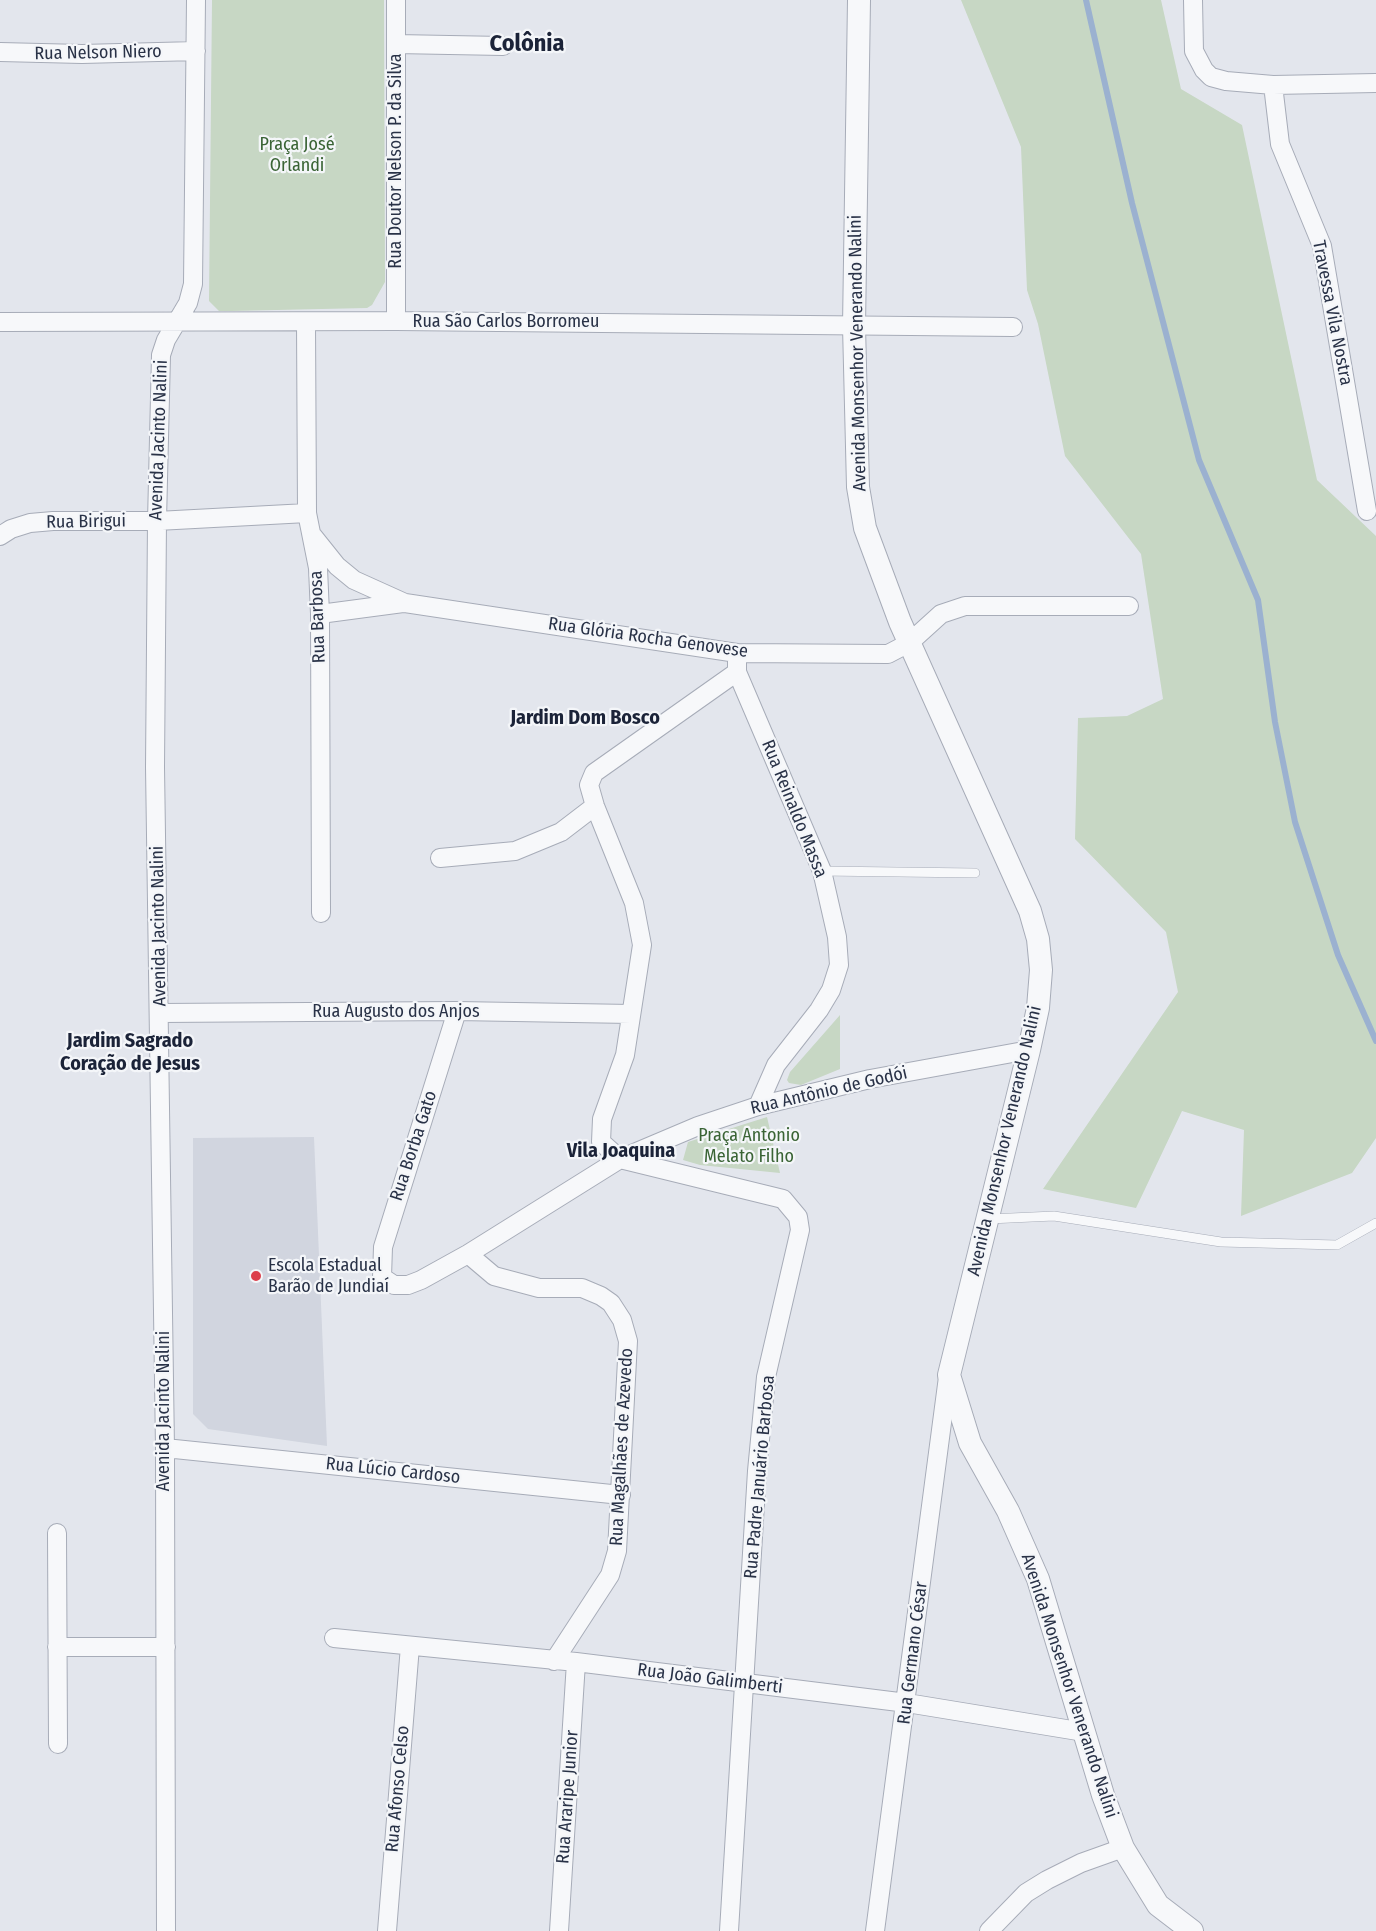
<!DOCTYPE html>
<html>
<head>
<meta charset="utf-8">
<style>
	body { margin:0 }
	canvas { display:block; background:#e3e6ed }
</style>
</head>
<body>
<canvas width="1376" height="1931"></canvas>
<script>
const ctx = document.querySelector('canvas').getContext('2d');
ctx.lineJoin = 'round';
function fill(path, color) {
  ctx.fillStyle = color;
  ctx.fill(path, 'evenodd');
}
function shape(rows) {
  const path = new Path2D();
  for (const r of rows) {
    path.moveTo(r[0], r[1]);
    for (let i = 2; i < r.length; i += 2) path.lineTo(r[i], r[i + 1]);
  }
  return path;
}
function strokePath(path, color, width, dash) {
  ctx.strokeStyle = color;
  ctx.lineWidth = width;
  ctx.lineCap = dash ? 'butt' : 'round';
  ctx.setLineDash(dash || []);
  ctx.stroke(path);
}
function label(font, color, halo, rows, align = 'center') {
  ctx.font = font + ' "Fira Sans Condensed",sans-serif';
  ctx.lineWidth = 4.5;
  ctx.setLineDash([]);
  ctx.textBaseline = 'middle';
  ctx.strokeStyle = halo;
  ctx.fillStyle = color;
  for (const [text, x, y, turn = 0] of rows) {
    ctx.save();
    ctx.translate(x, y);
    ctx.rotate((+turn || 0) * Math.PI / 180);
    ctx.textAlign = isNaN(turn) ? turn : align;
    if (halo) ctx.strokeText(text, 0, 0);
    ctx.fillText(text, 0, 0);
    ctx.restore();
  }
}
fill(shape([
	[314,1137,327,1446,208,1429,193,1414,193,1138]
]), '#d1d5df');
fill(shape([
	[212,0,384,0,385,282,372,305,367,308,231,311,219,311,209,301],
	[961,0,1161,0,1181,89,1242,125,1317,480,1376,536,1376,1138,1352,1173,1241,1216,1244,1130,1182,1111,1136,1208,1043,1189,1178,992,1166,932,1075,839,1078,718,1127,716,1163,699,1141,554,1065,456,1038,324,1027,290,1021,147],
	[840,1015,840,1069,801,1085,789,1083,787,1080,790,1072],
	[767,1117,780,1173,700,1165,683,1160,688,1142]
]), '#c7d7c4');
strokePath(shape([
	[1086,0,1132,203,1199,460,1258,600,1275,722,1295,822,1338,955,1376,1041]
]), '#9bb1d0', 6);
const service = shape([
	[822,871,975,873],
	[989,1219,1054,1216,1221,1242,1337,1245,1376,1223]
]);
const minor = shape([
	[1193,0,1194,51,1204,70,1211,77,1226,81,1273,85,1376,83],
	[396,44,503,46],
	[0,52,82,54,196,51],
	[1273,85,1280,144,1322,246,1367,511],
	[396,321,396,0],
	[0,322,396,321,1013,327],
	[306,323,307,513,318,568,320,614,321,913],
	[0,536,11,529,30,523,53,521,157,521,307,513],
	[313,536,337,566,354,580,405,603,737,653,888,654,909,643,941,614,965,606,1129,606],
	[320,614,403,603],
	[737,672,822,871,837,937,839,965,831,990,819,1010,776,1065,758,1106],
	[440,858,515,851,561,832,595,806],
	[457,1011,383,1247,382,1277,394,1285,408,1285,421,1280,468,1254,620,1159,698,1126,758,1106,870,1079,1029,1050],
	[161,1013,457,1011,631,1014],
	[468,1254,494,1276,539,1288,582,1288,601,1296,611,1303,622,1320,628,1341,617,1551,610,1575,554,1661],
	[165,1448,621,1495],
	[57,1533,58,1744],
	[334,1638,576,1662,907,1703,1084,1732],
	[57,1647,166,1647],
	[166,1931,165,1448,155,767,157,521,161,355,166,340,188,303,193,284,196,0],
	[387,1931,410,1646],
	[559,1931,576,1662],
	[729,1931,757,1471,766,1377,800,1230,798,1217,783,1199,620,1159,601,1142,602,1119,625,1055,642,945,634,903,595,806,589,785,594,773,737,672,737,653],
	[875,1931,948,1377],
	[989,1931,1026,1893,1047,1880,1081,1863,1123,1848]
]);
const tertiary = shape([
	[859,0,854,326,858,487,865,528,900,622,1030,911,1038,939,1041,970,1038,1008,1029,1050,949,1375,970,1443,1008,1511,1038,1579,1103,1795,1123,1848,1158,1905,1192,1931]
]);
strokePath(service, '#a7acb8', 10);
strokePath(minor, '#a7acb8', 20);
strokePath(tertiary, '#a7acb8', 24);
strokePath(service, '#f7f8fa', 9);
strokePath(minor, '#f7f8fa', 18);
strokePath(tertiary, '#f7f8fa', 22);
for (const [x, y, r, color] of [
	[256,1276,6,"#dc3e4a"]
]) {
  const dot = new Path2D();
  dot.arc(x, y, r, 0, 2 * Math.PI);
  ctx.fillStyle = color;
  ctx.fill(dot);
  strokePath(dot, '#f4f6f9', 2);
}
label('18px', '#293247', '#f4f6f9', [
	["Rua Nelson Niero",98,53,-1],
	["Rua Doutor Nelson P. da Silva",396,161,-90],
	["Travessa Vila Nostra",1332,313,79],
	["Rua São Carlos Borromeu",506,322],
	["Avenida Monsenhor Venerando Nalini",858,353,-91],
	["Avenida Jacinto Nalini",159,440,-88],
	["Rua Birigui",86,522,-1],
	["Rua Barbosa",318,617,-92],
	["Rua Glória Rocha Genovese",648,638,8],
	["Rua Reinaldo Massa",794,809,68],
	["Avenida Jacinto Nalini",159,926,-91],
	["Rua Augusto dos Anjos",396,1012],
	["Rua Antônio de Godói",829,1091,-13],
	["Avenida Monsenhor Venerando Nalini",1005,1141,-77],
	["Rua Borba Gato",414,1146,-72],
	["Avenida Jacinto Nalini",164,1411,-90],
	["Rua Magalhães de Azevedo",622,1447,-87],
	["Rua Lúcio Cardoso",393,1471,6],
	["Rua Padre Januário Barbosa",760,1477,-85],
	["Rua Germano César",913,1653,-83],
	["Rua João Galimberti",710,1679,7],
	["Avenida Monsenhor Venerando Nalini",1069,1686,72],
	["Rua Afonso Celso",398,1789,-85],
	["Rua Araripe Junior",568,1797,-86]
]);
label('18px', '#3a6435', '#f4f6f9', [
	["Praça José",297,145],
	["Orlandi",297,166],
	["Praça Antonio",749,1136],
	["Melato Filho",749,1157]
]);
label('18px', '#293247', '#f4f6f9', [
	["Escola Estadual",268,1266],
	["Barão de Jundiaí",268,1287]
], 'left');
label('bold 20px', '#1b2338', '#f4f6f9', [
	["Jardim Dom Bosco",585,718],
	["Jardim Sagrado",130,1041],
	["Coração de Jesus",130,1064],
	["Vila Joaquina",621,1151]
]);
label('bold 24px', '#1b2338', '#f4f6f9', [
	["Colônia",527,44]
]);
</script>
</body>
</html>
